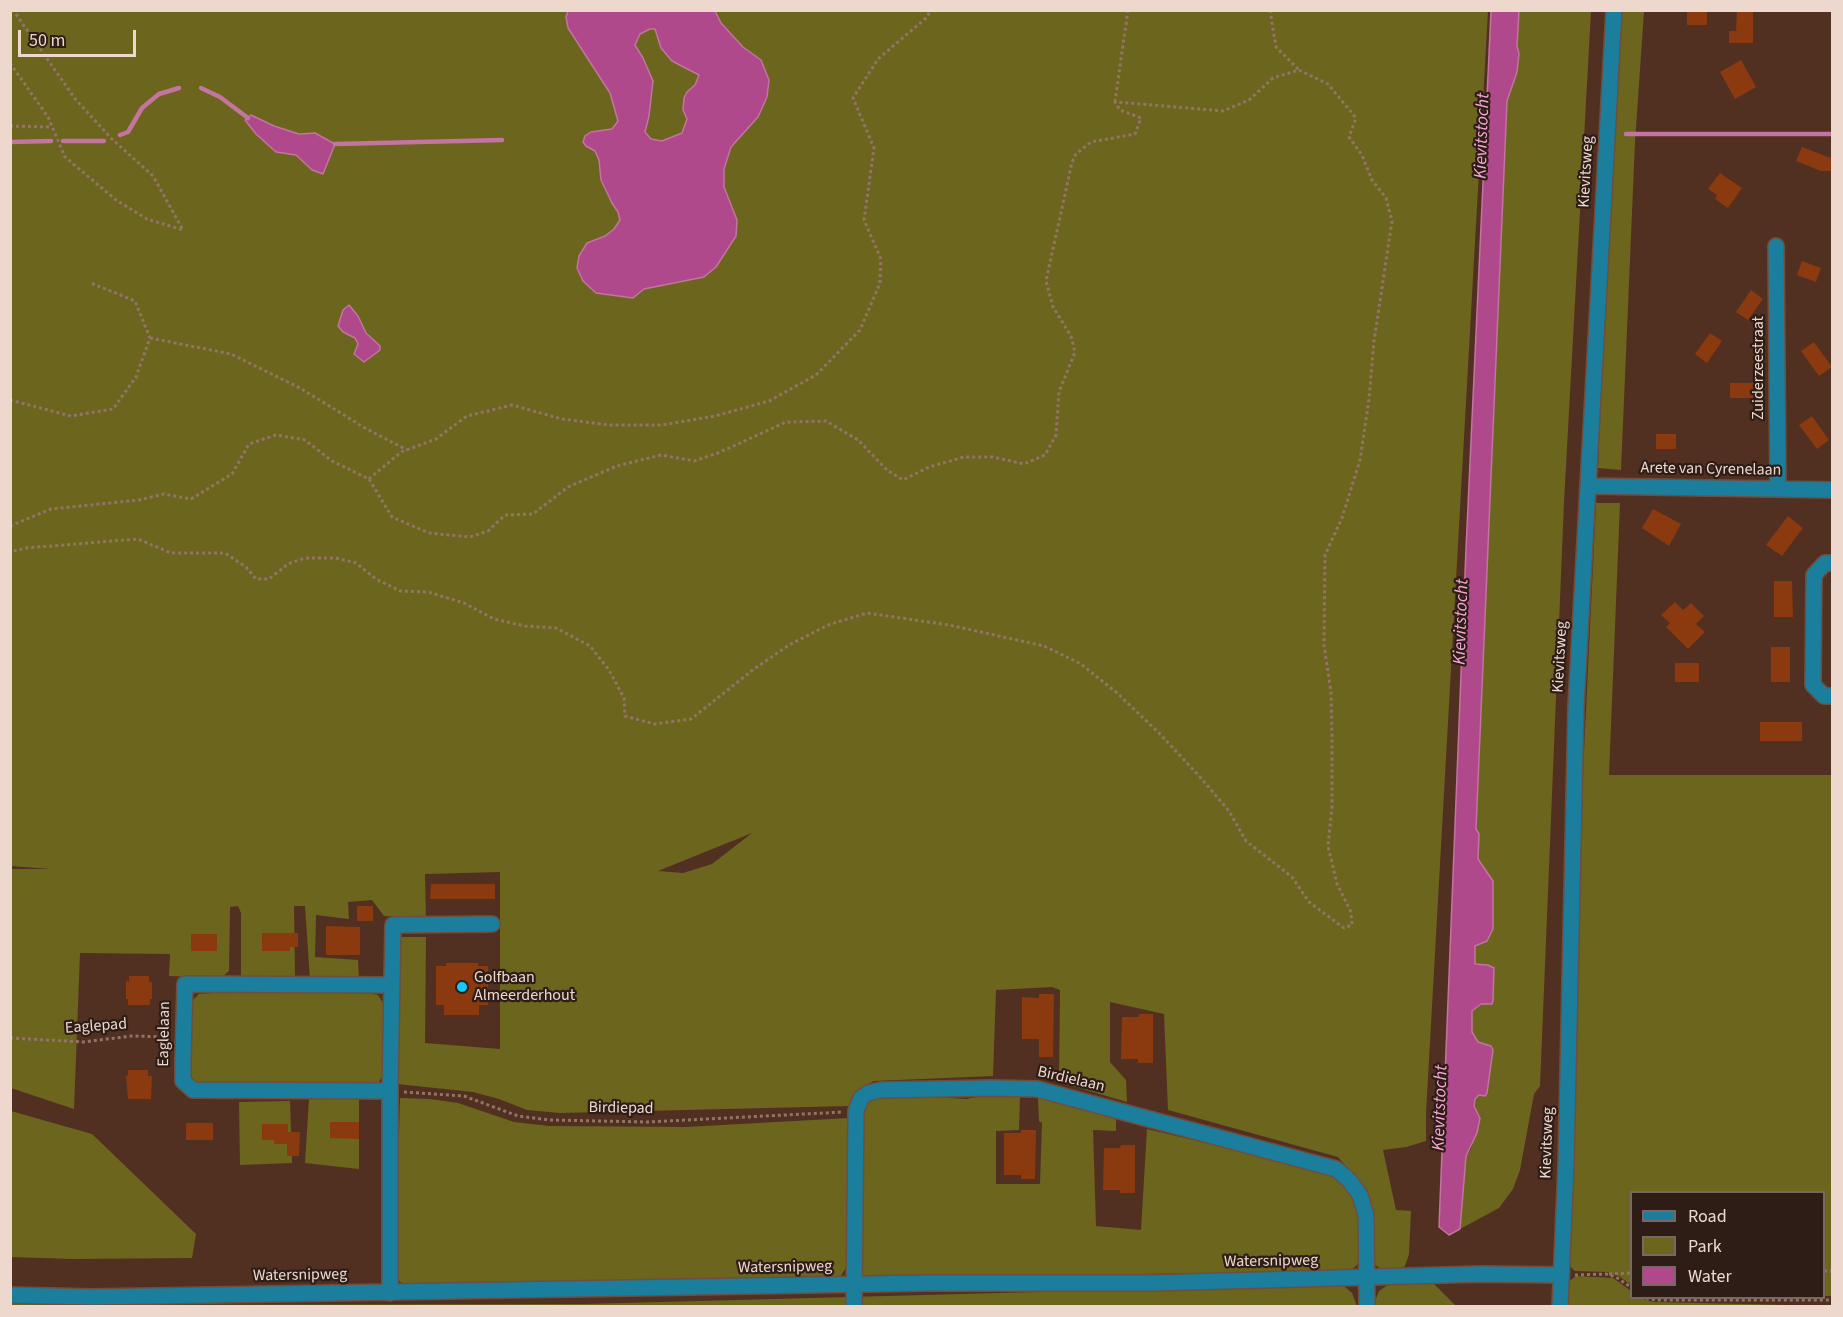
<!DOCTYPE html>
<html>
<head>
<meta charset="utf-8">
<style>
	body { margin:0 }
	#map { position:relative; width:1843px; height:1317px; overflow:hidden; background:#523021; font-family:"Source Sans 3",sans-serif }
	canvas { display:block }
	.frame { position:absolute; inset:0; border:12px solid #eed8ce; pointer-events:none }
	.legend { position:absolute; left:1630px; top:1191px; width:195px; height:108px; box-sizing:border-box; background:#2d1d16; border:2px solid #7a6860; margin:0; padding:8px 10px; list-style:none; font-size:18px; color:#eed8ce }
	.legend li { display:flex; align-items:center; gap:12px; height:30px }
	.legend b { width:30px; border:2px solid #7a6860 }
	.scale { position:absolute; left:18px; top:30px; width:118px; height:27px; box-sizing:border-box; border:3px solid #eed8ce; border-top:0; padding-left:8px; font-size:18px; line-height:21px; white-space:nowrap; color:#eed8ce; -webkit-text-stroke:4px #2d1d16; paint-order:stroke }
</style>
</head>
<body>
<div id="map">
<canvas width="1843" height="1317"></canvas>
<div class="frame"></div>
<ul class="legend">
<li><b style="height:8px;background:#1b7e9c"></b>Road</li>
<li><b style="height:16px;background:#6c651e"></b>Park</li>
<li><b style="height:16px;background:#b0498b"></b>Water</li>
</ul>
<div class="scale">50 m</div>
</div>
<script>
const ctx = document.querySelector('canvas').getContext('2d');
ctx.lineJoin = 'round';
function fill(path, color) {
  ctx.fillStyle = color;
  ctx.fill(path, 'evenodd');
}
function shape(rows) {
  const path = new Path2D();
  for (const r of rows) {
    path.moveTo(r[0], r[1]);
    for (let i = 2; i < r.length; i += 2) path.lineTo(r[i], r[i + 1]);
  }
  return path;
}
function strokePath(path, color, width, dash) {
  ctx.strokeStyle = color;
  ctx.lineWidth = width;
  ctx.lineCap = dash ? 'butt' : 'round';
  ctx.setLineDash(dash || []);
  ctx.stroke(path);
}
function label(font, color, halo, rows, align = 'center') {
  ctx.font = font + ' "Source Sans 3",sans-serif';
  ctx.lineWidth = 4.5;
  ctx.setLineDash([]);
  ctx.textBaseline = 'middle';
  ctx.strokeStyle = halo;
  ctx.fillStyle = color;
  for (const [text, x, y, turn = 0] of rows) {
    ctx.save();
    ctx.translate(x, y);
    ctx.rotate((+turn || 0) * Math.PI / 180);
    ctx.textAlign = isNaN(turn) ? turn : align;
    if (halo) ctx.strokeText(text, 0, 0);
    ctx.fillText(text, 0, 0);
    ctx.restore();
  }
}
fill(shape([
	[11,11,1488,11,1426,1113,1426,1141,1406,1147,1383,1150,1396,1210,1411,1211,1409,1254,1405,1266,1398,1270,1383,1270,1375,1265,1370,1258,1363,1187,1338,1157,1168,1110,1164,1014,1110,1002,1110,1062,1126,1080,1127,1102,1059,1082,1060,990,1052,987,996,990,993,1076,874,1081,859,1089,849,1106,560,1113,527,1110,499,1099,473,1092,397,1084,399,1045,399,937,426,937,425,1043,500,1049,500,872,425,874,426,919,384,916,372,900,348,902,349,919,316,915,315,957,358,960,359,979,310,980,305,906,294,906,295,976,241,978,241,913,238,906,230,907,229,971,221,978,169,976,170,954,80,953,74,1109,11,1088,11,869,51,869,10,866],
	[752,833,712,864,683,873,658,871],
	[1519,11,1591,11,1564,502,1540,1086,1534,1094,1520,1170,1513,1189,1499,1208,1460,1229,1466,1156,1471,1149,1480,1118,1474,1105,1475,1099,1477,1096,1487,1093,1493,1050,1491,1046,1478,1042,1472,1032,1472,1011,1482,1004,1492,1004,1493,1000,1493,968,1488,965,1475,964,1475,946,1487,941,1493,881,1478,859,1479,834,1476,829,1507,101,1517,72,1519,54,1517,46],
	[1621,11,1644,11,1635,142,1621,470,1598,468,1607,252],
	[1596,503,1620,503,1609,775,1832,775,1832,1296,1824,1296,1824,1192,1632,1192,1631,1285,1619,1276,1607,1272,1575,1271,1569,1265,1582,793],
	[226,992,363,992,378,995,385,1006,384,1072,379,1082,369,1086,203,1085,195,1082,189,1074,191,1002,199,994],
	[1020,1095,1019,1130,996,1131,996,1184,1040,1184,1042,1123,1039,1121,1038,1098,1113,1117,1116,1120,1116,1131,1093,1130,1096,1226,1141,1230,1147,1129,1333,1173,1350,1191,1359,1212,1360,1257,1357,1265,1350,1271,864,1278,860,1267,863,1108,872,1098,932,1097,967,1099,981,1096],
	[359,1098,359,1169,305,1163,309,1099],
	[400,1098,430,1099,458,1103,514,1122,549,1126,686,1127,849,1118,847,1266,839,1279,414,1287,400,1282,395,1274],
	[290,1101,292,1163,240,1165,239,1102],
	[11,1111,92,1134,196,1234,192,1258,73,1259,11,1257],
	[1576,1276,1613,1278,1631,1291,1632,1298,1640,1298,1653,1302,1832,1306,1568,1306,1568,1282],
	[1431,1281,1456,1306,1373,1306,1379,1291,1392,1282],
	[1338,1284,1344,1286,1352,1293,1357,1306,11,1306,11,1302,98,1305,586,1304]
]), '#6c651e');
const water = shape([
	[568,11,715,11,721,23,743,47,761,60,769,80,767,97,758,117,731,147,724,169,724,187,737,220,736,236,716,267,704,277,644,289,633,298,596,293,583,281,577,268,579,256,587,243,605,236,614,229,620,220,618,212,612,203,601,180,599,160,595,151,586,146,583,142,585,136,591,132,612,129,618,121,610,93,568,28,566,17,568,11],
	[650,29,655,29,661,48,672,61,699,75,695,85,687,92,684,98,683,110,687,119,682,133,662,141,651,139,645,132,649,116,653,81,643,58,635,45,640,34,650,29],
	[1491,11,1519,11,1517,46,1519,54,1517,72,1507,101,1476,829,1479,834,1478,859,1493,881,1493,929,1487,941,1475,946,1475,964,1488,965,1494,968,1493,1000,1492,1004,1481,1004,1472,1011,1472,1032,1478,1042,1491,1046,1493,1050,1487,1093,1485,1096,1479,1095,1475,1099,1474,1106,1480,1118,1477,1133,1466,1156,1460,1229,1449,1235,1439,1227,1466,549,1491,11],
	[251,115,274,126,299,134,315,133,335,144,323,174,312,170,296,155,276,152,256,134,245,120,251,115],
	[349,305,358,316,366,333,380,346,380,350,364,362,354,354,358,344,355,338,343,332,338,326,343,310,349,305]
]);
fill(water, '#b0498b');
strokePath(water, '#c3749f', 1.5);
strokePath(shape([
	[201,88,220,97,248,118],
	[1626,134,1832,134],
	[120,135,128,132,142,108,159,94,179,88],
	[63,141,104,141],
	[10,142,51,141],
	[335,144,502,140]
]), '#c3749f', 4.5);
fill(shape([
	[1687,10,1707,10,1707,25,1687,25],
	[1737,10,1753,10,1753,43,1729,43,1729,31,1736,31],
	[1741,60,1756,87,1735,99,1720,72],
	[1802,147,1833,159,1833,171,1821,171,1796,161],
	[1720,173,1742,188,1728,208,1715,199,1717,195,1708,189],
	[1802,261,1821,268,1816,282,1797,275],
	[1751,290,1763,299,1748,320,1736,312],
	[1710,333,1722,341,1707,363,1695,354],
	[1814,342,1832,367,1819,376,1801,351],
	[1730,383,1762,383,1762,398,1730,398],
	[1812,416,1829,440,1817,449,1799,425],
	[1656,434,1676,434,1676,449,1656,449],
	[1653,509,1681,524,1669,546,1642,528],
	[1788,516,1803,528,1782,556,1766,545],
	[1774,581,1792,581,1793,617,1774,617],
	[1675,602,1683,610,1691,603,1704,616,1696,624,1705,632,1688,649,1666,627,1670,623,1661,615],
	[1771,647,1790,647,1790,682,1771,682],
	[1675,663,1699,663,1699,682,1675,682],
	[1760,722,1802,722,1802,741,1760,741],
	[431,884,495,884,495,899,430,899],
	[357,906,373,906,373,921,357,921],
	[326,926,360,927,360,955,326,955],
	[262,933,298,933,298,947,290,947,290,951,262,951],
	[191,934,217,934,217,951,191,951],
	[446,963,478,963,478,966,488,966,488,1005,479,1005,479,1015,444,1015,444,1005,436,1005,436,966,446,966],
	[129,976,149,976,149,982,152,982,152,999,150,999,150,1005,128,1005,128,999,126,999,126,981,129,982],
	[1039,994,1054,994,1053,1057,1039,1057,1039,1039,1022,1039,1022,997,1039,998],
	[1139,1014,1153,1014,1153,1063,1138,1063,1138,1059,1121,1059,1122,1017,1139,1017],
	[128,1070,148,1070,148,1076,152,1076,151,1099,128,1099,126,1075,128,1076],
	[330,1122,359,1122,359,1139,330,1138],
	[186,1123,213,1123,213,1140,186,1140],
	[262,1124,288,1124,288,1132,300,1132,299,1156,287,1156,287,1144,274,1144,274,1140,262,1140],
	[1021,1130,1036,1130,1035,1179,1021,1179,1021,1175,1004,1175,1004,1133,1021,1133],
	[1121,1145,1135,1145,1135,1193,1120,1193,1120,1190,1103,1190,1104,1148,1120,1148]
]), '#8b390e');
const minor = shape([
	[1776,246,1778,489],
	[1589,486,1832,490],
	[1832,563,1825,563,1814,575,1813,685,1824,696,1832,696],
	[390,1091,193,1090,183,1081,183,1058,185,984,391,985],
	[390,1293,390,1091,393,925,492,924],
	[10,1295,92,1297,927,1283,1152,1283,1482,1274,1561,1275],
	[854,1306,856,1111,861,1098,868,1093,881,1090,993,1088,1037,1089,1336,1169,1349,1180,1360,1195,1366,1215,1367,1306],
	[1560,1306,1566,1165,1576,706,1614,10]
]);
strokePath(minor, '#6e4e40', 18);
strokePath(shape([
	[1270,10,1276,47,1299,70],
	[10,63,48,117,65,157,116,200,147,219,183,230,153,176,112,139,76,100,13,10],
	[1115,102,1128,10],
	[10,126,52,127],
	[150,338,231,354,300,388,365,428,407,450],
	[10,400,71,416,113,409,136,377,150,338,135,301,91,283],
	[369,479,401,452,436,439,467,416,512,405,562,419,609,425,662,425,715,416,769,401,816,375,860,330,880,283,881,259,864,220,874,148,853,98,878,59,926,18,931,10],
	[10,526,51,509,139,500,164,494,191,499,232,474,249,444,276,435,305,440,332,461,369,479,392,517,429,533,470,537,488,531,505,515,533,514,568,487,617,466,661,455,694,461,718,453,786,422,826,421,858,440,887,470,903,480,929,467,964,457,993,457,1024,464,1045,455,1056,435,1059,392,1075,352,1071,336,1053,307,1046,281,1072,162,1076,154,1091,142,1135,134,1141,118,1120,110,1115,102,1223,111,1249,100,1273,78,1299,70,1328,84,1356,118,1349,137,1362,155,1372,180,1386,198,1392,221,1374,341,1369,399,1360,460,1342,518,1325,555,1324,645,1331,692,1332,741,1332,807,1328,846,1337,884,1351,912,1352,925,1344,928,1309,902,1292,877,1246,841,1229,811,1200,777,1159,733,1117,693,1081,664,1044,646,949,625,867,613,828,625,789,645,754,669,691,719,654,724,625,716,624,698,609,670,590,646,556,628,525,626,494,619,464,603,428,592,400,591,376,579,356,563,336,558,305,558,288,564,269,579,256,579,246,567,225,553,171,553,138,539,26,548,10,552],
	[10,1038,83,1042,132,1036,170,1037],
	[404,1092,464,1096,518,1116,550,1120,648,1122,843,1112],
	[1824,1271,1832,1271],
	[1609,1274,1632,1273],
	[1575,1275,1606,1274,1616,1277,1632,1288],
	[1646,1298,1656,1300,1832,1300]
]), '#927467', 3, [3, 3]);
strokePath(minor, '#1b7e9c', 15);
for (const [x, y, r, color] of [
	[462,987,6,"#13cafb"]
]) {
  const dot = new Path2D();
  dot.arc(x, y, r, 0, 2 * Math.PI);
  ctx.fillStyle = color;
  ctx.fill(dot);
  strokePath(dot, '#2d1d16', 2);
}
label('16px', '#eed8ce', '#2d1d16', [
	["Kievitsweg",1587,172,-87],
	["Zuiderzeestraat",1759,368,-90],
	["Arete van Cyrenelaan",1711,470,1],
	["Kievitsweg",1561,657,-87],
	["Eaglepad",96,1027,-4],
	["Eaglelaan",165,1034,-89],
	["Birdielaan",1071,1080,13],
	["Birdiepad",621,1109,1],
	["Kievitsweg",1548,1143,-88],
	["Watersnipweg",1271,1262,-1],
	["Watersnipweg",785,1268,-1],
	["Watersnipweg",300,1276,-1]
]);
label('16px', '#eed8ce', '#2d1d16', [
	["Golfbaan",474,978],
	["Almeerderhout",474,996]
], 'left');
label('italic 18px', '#f8a8d7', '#2d1d16', [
	["Kievitstocht",1483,136,-88],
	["Kievitstocht",1462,622,-88],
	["Kievitstocht",1441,1108,-88]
]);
</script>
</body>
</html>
